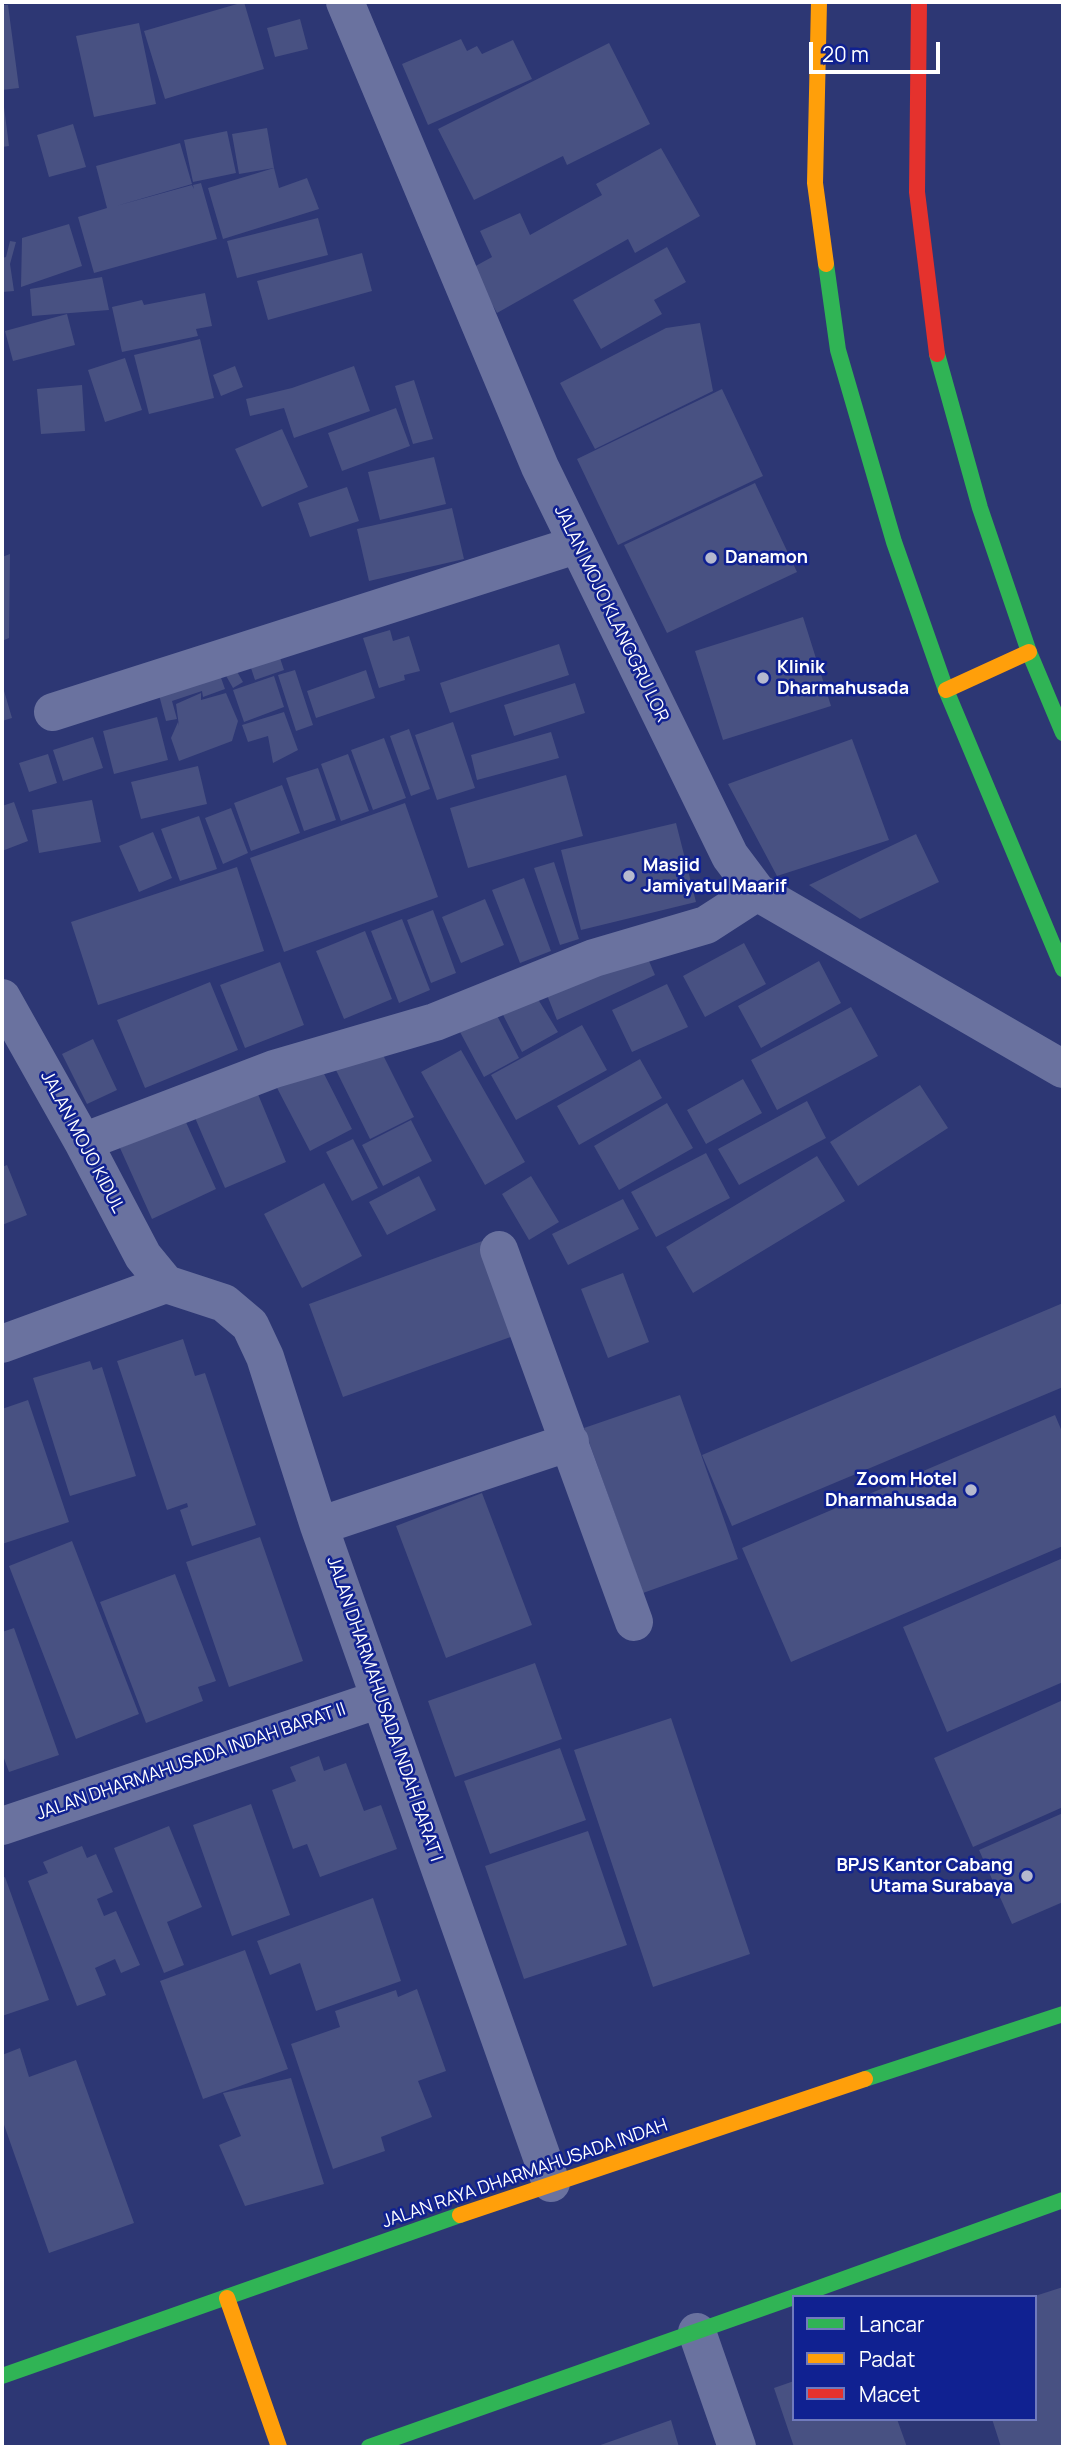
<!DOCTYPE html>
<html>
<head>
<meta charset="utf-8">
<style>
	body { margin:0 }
	#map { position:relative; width:1065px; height:2449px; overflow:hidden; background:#2d3774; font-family:Manrope,sans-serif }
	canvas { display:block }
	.frame { position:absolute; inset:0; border:4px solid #fff; pointer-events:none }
	.legend { position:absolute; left:792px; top:2295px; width:245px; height:126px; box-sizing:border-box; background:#102191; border:2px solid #707abd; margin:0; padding:9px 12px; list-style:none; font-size:21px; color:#fff }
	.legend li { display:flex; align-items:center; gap:14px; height:35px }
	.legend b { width:35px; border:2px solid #707abd }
	.scale { position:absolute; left:809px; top:42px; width:131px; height:32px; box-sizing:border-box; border:4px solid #fff; border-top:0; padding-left:9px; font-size:21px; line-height:24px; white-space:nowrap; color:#fff; -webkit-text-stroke:5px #102191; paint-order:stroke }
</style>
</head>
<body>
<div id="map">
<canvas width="1065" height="2449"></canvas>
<div class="frame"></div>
<ul class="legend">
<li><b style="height:9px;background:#30b455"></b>Lancar</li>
<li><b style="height:9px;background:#ff9f0a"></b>Padat</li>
<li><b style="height:9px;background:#e5322d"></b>Macet</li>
</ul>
<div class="scale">20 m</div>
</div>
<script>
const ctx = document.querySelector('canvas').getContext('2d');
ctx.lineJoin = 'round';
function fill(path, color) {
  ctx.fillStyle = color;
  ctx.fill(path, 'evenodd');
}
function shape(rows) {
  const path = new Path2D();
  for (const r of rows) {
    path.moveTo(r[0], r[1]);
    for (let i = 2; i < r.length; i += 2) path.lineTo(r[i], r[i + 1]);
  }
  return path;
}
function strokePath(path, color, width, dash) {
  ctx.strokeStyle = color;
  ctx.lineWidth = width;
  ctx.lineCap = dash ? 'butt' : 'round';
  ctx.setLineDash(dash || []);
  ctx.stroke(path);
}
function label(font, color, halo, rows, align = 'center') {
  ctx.font = font + ' Manrope,sans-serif';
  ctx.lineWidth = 5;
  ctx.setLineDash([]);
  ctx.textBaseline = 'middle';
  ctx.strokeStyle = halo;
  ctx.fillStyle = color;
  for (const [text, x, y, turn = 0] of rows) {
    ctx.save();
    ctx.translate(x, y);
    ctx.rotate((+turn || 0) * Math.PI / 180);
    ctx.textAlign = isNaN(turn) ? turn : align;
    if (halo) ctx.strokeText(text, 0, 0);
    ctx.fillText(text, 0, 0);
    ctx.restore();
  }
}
fill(shape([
	[244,2,264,69,165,99,144,31],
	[2,5,8,5,19,88,2,90],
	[300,19,308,49,275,57,267,28],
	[139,23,156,104,94,117,76,36],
	[461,39,467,51,477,46,482,54,513,40,532,79,428,125,402,64],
	[609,43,650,124,567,165,563,156,474,200,438,129],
	[2,107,4,107,9,146,2,147],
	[73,124,86,167,49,177,37,135],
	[267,128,274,168,239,174,232,134],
	[227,131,236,173,193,182,184,140],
	[180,143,192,184,116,206,192,185,194,189,193,185,201,183,217,239,94,273,78,217,107,208,96,166],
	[661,148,700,216,635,253,628,239,497,313,472,268,492,257,480,231,520,213,530,235,602,195,596,184],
	[274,168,279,188,307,178,319,209,223,239,208,188],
	[318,218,328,255,237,278,227,241],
	[69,224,82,266,21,287,22,238],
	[10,241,16,242,10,264,14,291,2,292,2,258,6,257],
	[667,247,686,282,654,300,662,314,601,349,573,300],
	[362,253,372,291,268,320,257,281],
	[102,277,109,310,32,316,30,289],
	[205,293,212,326,196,329,198,336,122,352,112,307,142,300,144,305],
	[67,314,75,345,13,361,5,331],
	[700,323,713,391,595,449,560,383,666,328],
	[200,339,214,398,149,414,134,355],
	[125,358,142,410,105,422,88,370],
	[235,366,243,387,221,396,213,375],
	[354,366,370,411,294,438,284,408,250,416,246,399,292,388],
	[414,380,433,439,413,444,395,386],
	[82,385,85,431,41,434,37,389],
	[722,389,763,476,618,545,577,459],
	[396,408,410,446,342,471,328,433],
	[282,429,308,487,262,507,235,449],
	[434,457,446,504,380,520,368,472],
	[755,483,797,572,667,633,624,545],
	[347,487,359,521,310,537,298,503],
	[452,508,464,559,369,581,357,529],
	[10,554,9,638,2,641,2,557],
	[803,617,831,706,723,740,695,651],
	[390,630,393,641,409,636,420,671,404,675,405,680,379,688,363,638],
	[559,644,569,675,450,713,440,683],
	[277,649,284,670,255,680,248,659],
	[235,668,243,682,233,688,225,674],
	[295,670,313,725,296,731,278,675],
	[366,670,375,698,316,718,307,691],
	[220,675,225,689,203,697,202,691,172,701,177,719,166,721,159,695],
	[274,676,284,707,244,722,233,690],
	[575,683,585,713,514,736,504,705],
	[2,684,12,718,2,721],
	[201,693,201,700,226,693,238,721,232,741,179,761,171,738,178,722,179,726,176,704],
	[284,712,298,750,273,763,268,736,248,742,242,725],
	[157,717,168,760,114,774,103,731],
	[453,722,475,788,437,800,415,735],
	[409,729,430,789,411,796,390,736],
	[551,732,559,758,477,780,471,755],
	[93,737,103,768,63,781,53,750],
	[384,738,406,798,373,810,351,750],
	[852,739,889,840,777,876,728,784],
	[48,754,57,783,29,792,19,763],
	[348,754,369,811,341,821,321,764],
	[198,766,207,804,141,819,131,782],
	[318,768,336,820,304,831,286,778],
	[566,775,583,836,468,868,450,808],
	[282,785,300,833,251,851,234,803],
	[92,800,101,842,39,853,32,810],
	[14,802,28,841,2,851,2,806],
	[405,803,438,897,284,952,250,858],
	[231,808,248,853,223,864,205,818],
	[199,816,217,869,180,881,161,829],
	[676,823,696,902,581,930,561,850],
	[153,832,172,878,139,892,119,846],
	[916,834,939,882,860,919,809,885],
	[554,862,579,939,560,945,534,868],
	[237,867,264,951,98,1005,71,922],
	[524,878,551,951,520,963,492,890],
	[485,899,504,945,461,963,442,917],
	[433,910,456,973,431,983,407,920],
	[402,919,430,990,399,1003,371,931],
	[365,931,392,999,344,1019,316,951],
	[744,943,766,984,705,1017,683,976],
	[646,954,655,975,557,1020,547,995],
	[819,961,841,1003,761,1048,738,1006],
	[280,962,304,1025,245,1048,220,985],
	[210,982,238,1050,145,1088,117,1020],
	[667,984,688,1027,632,1052,612,1010],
	[533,991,558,1032,522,1052,499,1007],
	[490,1002,519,1058,484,1077,452,1017],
	[851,1007,878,1056,777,1110,751,1060],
	[582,1025,607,1070,516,1120,491,1075],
	[93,1039,117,1090,87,1104,62,1054],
	[376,1041,414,1117,370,1139,332,1062],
	[461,1050,525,1162,485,1185,421,1072],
	[640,1059,662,1098,579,1145,557,1106],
	[318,1062,352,1129,310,1151,275,1084],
	[743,1079,762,1113,706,1144,687,1110],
	[920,1085,948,1128,858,1186,830,1142],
	[255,1087,286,1162,225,1188,193,1113],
	[807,1101,826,1138,739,1185,718,1149],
	[667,1103,693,1148,619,1190,594,1146],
	[185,1120,216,1189,152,1219,120,1148],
	[411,1120,432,1161,383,1186,362,1145],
	[353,1139,378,1188,352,1201,326,1152],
	[706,1153,730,1198,656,1237,631,1192],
	[817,1156,845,1201,693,1293,666,1247],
	[7,1165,27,1215,2,1225,2,1167],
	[419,1176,436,1210,387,1235,369,1202],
	[531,1176,559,1222,529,1240,502,1194],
	[324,1183,362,1256,302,1288,264,1214],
	[623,1199,639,1229,568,1265,552,1234],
	[485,1240,519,1334,343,1397,309,1304],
	[623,1273,649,1342,608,1358,581,1289],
	[1063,1303,1063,1387,732,1526,702,1455],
	[183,1339,195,1376,205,1373,256,1525,192,1546,180,1510,188,1507,187,1503,167,1510,117,1361],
	[90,1361,93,1370,102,1367,136,1476,70,1496,33,1378],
	[680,1395,738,1559,643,1593,584,1428],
	[28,1400,69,1522,2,1544,2,1409],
	[1055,1415,1063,1434,1063,1546,791,1662,742,1548],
	[482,1493,532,1625,446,1658,396,1526],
	[260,1537,303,1661,229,1687,186,1562],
	[72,1541,139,1714,76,1739,9,1566],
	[1063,1558,1063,1682,947,1732,903,1627],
	[175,1574,216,1681,198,1687,203,1701,146,1723,100,1602],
	[14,1628,59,1755,9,1772,2,1753,2,1632],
	[535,1663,562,1739,455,1777,428,1701],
	[1063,1700,1063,1807,973,1847,934,1758],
	[671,1718,750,1954,653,1987,574,1750],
	[560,1748,586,1820,490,1854,464,1781],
	[319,1756,324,1771,346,1763,364,1811,381,1805,397,1849,320,1877,307,1844,293,1849,272,1790,296,1781,290,1767],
	[251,1804,290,1915,232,1936,193,1825],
	[1063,1813,1063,1902,1012,1924,979,1850],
	[169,1826,202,1907,167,1922,184,1965,164,1973,114,1848],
	[588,1831,627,1945,524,1979,485,1866],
	[82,1846,87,1858,96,1854,113,1892,97,1899,104,1916,116,1911,140,1965,121,1973,115,1959,95,1968,106,1995,77,2006,28,1881,48,1873,43,1862],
	[5,1877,49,2000,2,2016,2,1878],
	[373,1898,401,1981,316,2011,300,1963,270,1975,257,1941],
	[245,1950,288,2069,203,2099,160,1981],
	[417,1989,446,2071,418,2081,432,2117,381,2137,385,2151,333,2169,291,2044,340,2027,335,2011,396,1990,398,1997],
	[20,2048,29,2077,76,2060,134,2223,49,2253,2,2119,2,2055],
	[291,2078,324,2184,245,2206,219,2145,241,2136,223,2093],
	[1063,2287,1063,2447,1001,2447,992,2419,1035,2419,1035,2296],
	[794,2381,794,2419,897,2419,907,2447,794,2447,774,2388],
	[671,2420,679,2447,595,2447]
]), '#485182');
strokePath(shape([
	[345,2,540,467,730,856,757,892,1063,1069],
	[53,712,576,545],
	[2,998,83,1142,143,1256,166,1284,224,1303,250,1325,265,1357,319,1526,551,2183],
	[83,1142,274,1069,435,1022,594,958,706,925,757,892],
	[499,1250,634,1622],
	[2,1344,166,1284],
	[319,1526,570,1442],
	[2,1826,380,1699],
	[697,2332,737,2447]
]), '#6a729f', 38);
strokePath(shape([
	[826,264,838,350,894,542,946,690,1063,969],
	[937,354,980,508,1029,652,1063,733],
	[865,2079,1063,2014],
	[794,2297,1063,2200],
	[2,2376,460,2215],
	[369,2447,794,2297]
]), '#30b455', 16);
strokePath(shape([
	[819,2,815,183,826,264],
	[946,690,1029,652],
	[460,2215,865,2079],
	[227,2298,279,2447]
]), '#ff9f0a', 16);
strokePath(shape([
	[919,2,917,192,937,354]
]), '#e5322d', 16);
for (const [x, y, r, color] of [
	[711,558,7,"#b6b9ce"],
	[763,678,7,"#b6b9ce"],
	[629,876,7,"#b6b9ce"],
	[971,1490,7,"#b6b9ce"],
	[1027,1876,7,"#b6b9ce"]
]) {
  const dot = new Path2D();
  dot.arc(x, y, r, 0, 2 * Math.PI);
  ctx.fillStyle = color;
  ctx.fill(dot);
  strokePath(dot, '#102191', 2.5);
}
label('bold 18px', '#fff', '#102191', [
	["Danamon",725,558],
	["Klinik",777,668],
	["Dharmahusada",777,689],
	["Masjid",643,866],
	["Jamiyatul Maarif",643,887],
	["Zoom Hotel",957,1480,"right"],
	["Dharmahusada",957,1501,"right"],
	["BPJS Kantor Cabang",1013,1866,"right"],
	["Utama Surabaya",1013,1887,"right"]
], 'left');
label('18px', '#fff', '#102191', [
	["JALAN MOJO KLANGGRU LOR",611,614,64],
	["JALAN MOJO KIDUL",82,1142,62],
	["JALAN DHARMAHUSADA INDAH BARAT I",384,1709,71],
	["JALAN DHARMAHUSADA INDAH BARAT II",191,1762,-19],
	["JALAN RAYA DHARMAHUSADA INDAH",525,2174,-19]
]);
</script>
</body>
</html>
